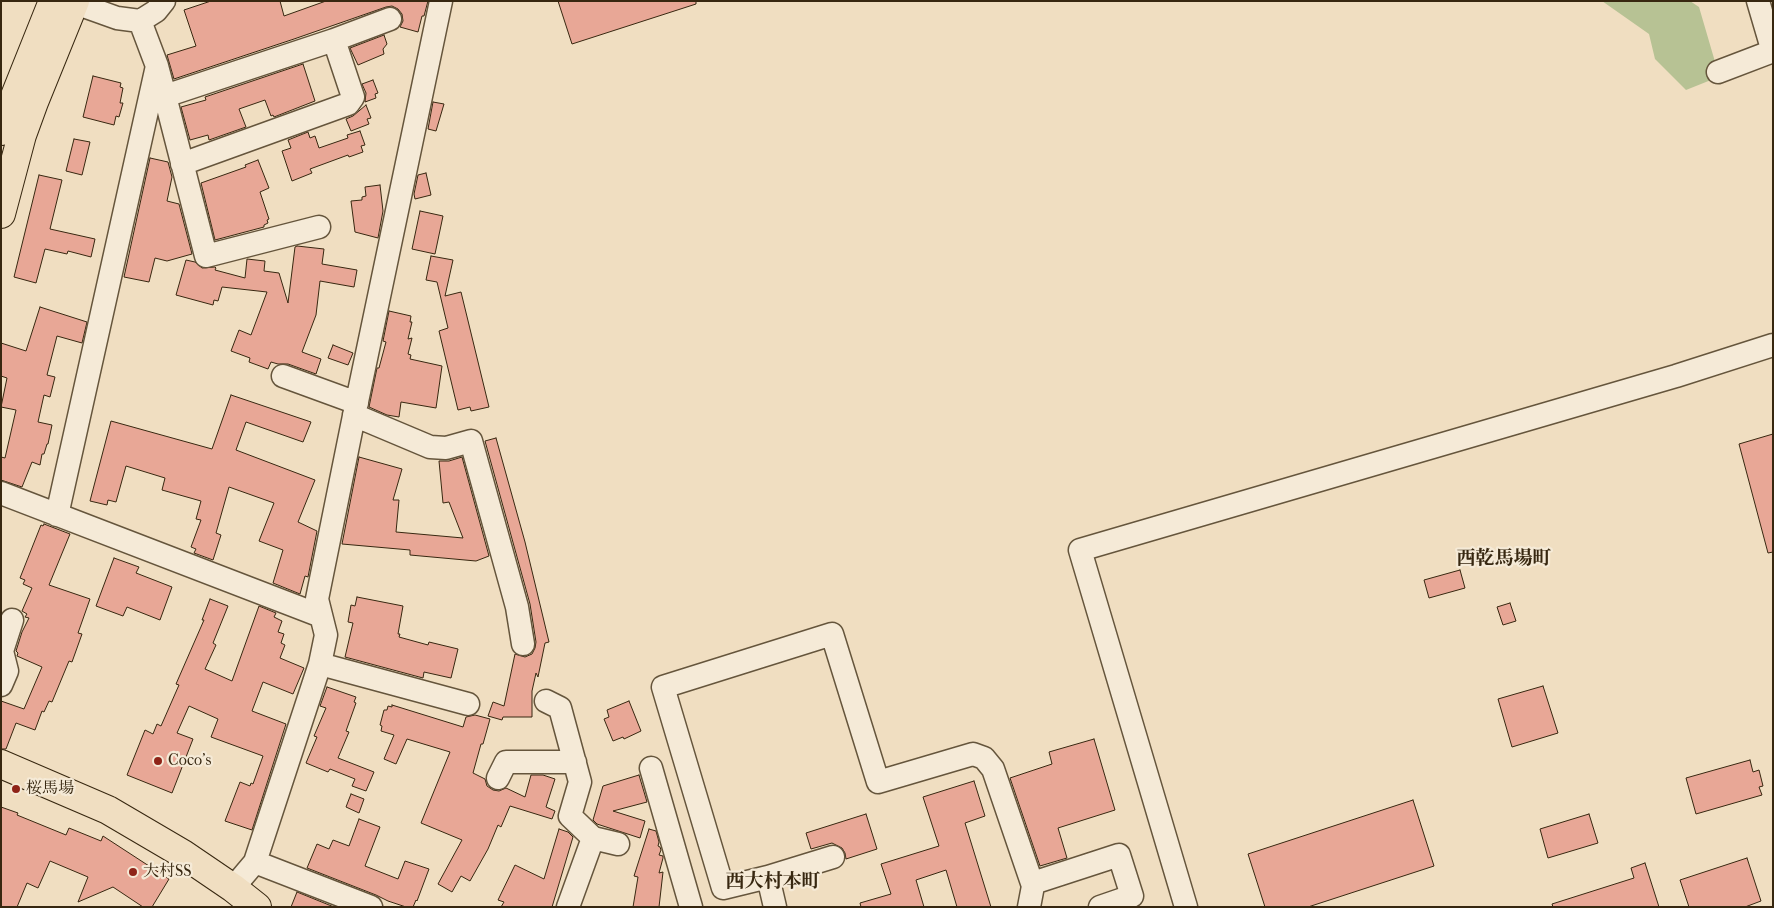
<!DOCTYPE html>
<html>
<head>
<meta charset="utf-8">
<style>
	body { margin:0 }
	#map { position:relative; width:1774px; height:908px; overflow:hidden; background:#f0dec1; font-family:"IM FELL French Canon",serif }
	canvas { display:block }
	.frame { position:absolute; inset:0; border:2px solid #372710; pointer-events:none }
</style>
</head>
<body>
<div id="map">
<canvas width="1774" height="908"></canvas>
<div class="frame"></div>
</div>
<script>
const ctx = document.querySelector('canvas').getContext('2d');
ctx.lineJoin = 'round';
function fill(path, color) {
  ctx.fillStyle = color;
  ctx.fill(path, 'evenodd');
}
function shape(rows) {
  const path = new Path2D();
  for (const r of rows) {
    path.moveTo(r[0], r[1]);
    for (let i = 2; i < r.length; i += 2) path.lineTo(r[i], r[i + 1]);
  }
  return path;
}
function strokePath(path, color, width, dash) {
  ctx.strokeStyle = color;
  ctx.lineWidth = width;
  ctx.lineCap = dash ? 'butt' : 'round';
  ctx.setLineDash(dash || []);
  ctx.stroke(path);
}
function label(font, color, halo, rows, align = 'center') {
  ctx.font = font + ' "IM FELL French Canon","Noto Serif JP",serif';
  ctx.lineWidth = 4.5;
  ctx.setLineDash([]);
  ctx.textBaseline = 'middle';
  ctx.strokeStyle = halo;
  ctx.fillStyle = color;
  for (const [text, x, y, turn = 0] of rows) {
    ctx.save();
    ctx.translate(x, y);
    ctx.rotate((+turn || 0) * Math.PI / 180);
    ctx.textAlign = isNaN(turn) ? turn : align;
    if (halo) ctx.strokeText(text, 0, 0);
    ctx.fillText(text, 0, 0);
    ctx.restore();
  }
}
fill(shape([
	[1602,1,1690,1,1699,7,1718,72,1711,80,1686,90,1655,59,1649,34]
]), '#b7c294');
const building = shape([
	[211,1,280,1,284,16,326,1,428,1,424,16,422,16,418,32,400,27,403,21,402,14,398,9,392,6,386,7,294,39,174,79,167,55,196,46,184,10,211,1],
	[558,1,696,1,696,4,572,44,558,1],
	[384,35,387,44,383,49,384,54,358,65,350,48,384,35],
	[303,64,315,101,274,117,273,115,271,116,265,100,239,109,246,127,209,140,208,135,190,140,181,107,206,100,205,97,303,64],
	[93,76,121,83,120,87,123,88,120,103,123,103,119,117,116,116,114,125,83,117,93,76],
	[373,80,378,93,375,94,376,98,365,102,366,93,362,84,373,80],
	[433,102,444,104,436,131,428,129,433,102],
	[366,105,371,118,367,119,369,124,351,131,346,119,353,116,366,105],
	[360,131,365,145,361,146,363,152,349,157,348,155,310,169,312,173,292,181,282,151,291,148,288,140,308,132,310,138,315,136,319,148,348,138,347,135,360,131],
	[74,139,90,142,82,175,66,171,74,139],
	[150,158,168,162,172,177,167,201,179,204,192,254,167,261,155,258,149,282,124,277,150,158],
	[258,160,269,188,260,192,269,219,267,220,268,223,264,225,264,227,215,240,201,183,246,167,245,165,258,160],
	[426,173,431,195,415,199,414,194,418,175,426,173],
	[39,175,62,180,50,229,95,239,91,257,68,251,67,254,45,249,36,283,14,277,39,175],
	[380,185,383,211,378,238,355,232,351,201,362,200,362,197,366,196,365,187,380,185],
	[420,211,443,216,435,254,412,249,420,211],
	[297,246,324,249,322,264,357,270,354,287,320,281,316,315,302,352,321,359,316,374,288,364,278,364,271,362,268,369,249,362,250,358,231,351,239,330,251,335,267,292,222,287,218,301,214,300,213,305,176,295,186,260,195,262,202,268,215,267,216,268,215,270,245,278,247,259,265,261,264,271,279,273,288,303,295,247,297,246],
	[431,256,453,260,445,296,461,292,489,407,471,411,470,407,458,410,439,331,448,328,437,282,426,280,431,256],
	[40,307,87,322,82,343,57,336,47,375,55,377,50,397,44,395,38,422,52,425,48,444,47,444,44,454,42,454,40,465,32,462,22,487,1,480,1,457,5,458,16,410,1,407,7,378,1,376,1,343,26,351,40,307],
	[389,311,411,316,410,322,412,322,408,339,412,338,408,354,411,355,410,359,442,366,436,408,401,402,399,417,387,415,369,407,377,368,379,368,386,342,383,341,389,311],
	[333,345,353,353,348,365,328,358,333,345],
	[231,395,311,422,303,442,246,422,236,450,315,480,298,522,317,531,308,577,305,576,300,594,273,583,283,550,259,541,274,503,229,487,216,533,221,535,213,560,194,553,196,549,191,547,201,520,196,519,201,501,162,490,165,478,126,466,116,502,108,500,107,505,90,501,111,421,212,449,231,395],
	[1773,434,1773,552,1768,553,1739,444,1773,434],
	[496,438,525,542,549,642,545,643,538,677,536,673,532,691,532,717,503,717,502,720,488,716,493,702,504,706,515,654,525,657,532,654,535,648,536,642,530,604,485,441,496,438],
	[359,457,402,469,393,500,399,500,396,532,463,538,449,502,443,503,439,461,449,461,462,457,489,556,476,561,410,555,410,550,342,544,359,457],
	[44,524,70,534,49,585,90,599,78,633,82,634,72,662,69,661,52,702,49,701,44,712,42,711,35,730,16,723,6,749,1,749,1,701,24,709,42,667,17,656,18,653,16,651,22,632,29,618,25,617,27,614,22,611,32,588,23,584,25,580,20,578,41,525,43,526,44,524],
	[114,558,139,567,136,573,172,587,160,620,127,607,123,616,96,606,114,558],
	[1460,570,1465,588,1429,598,1424,580,1460,570],
	[357,597,403,606,398,634,400,634,399,637,428,645,429,642,458,649,451,678,424,672,423,678,345,657,353,623,348,622,351,605,355,606,357,597],
	[210,599,228,606,213,643,216,645,205,669,232,681,259,606,276,613,274,617,282,621,278,632,284,634,281,643,285,645,280,658,304,668,293,694,263,682,252,711,286,724,252,830,225,821,240,782,250,786,251,783,253,784,263,756,211,737,218,719,189,706,177,733,193,739,172,793,127,775,145,730,153,734,157,724,161,726,179,685,176,684,204,620,202,620,210,599],
	[1510,603,1516,621,1503,625,1497,607,1510,603],
	[1543,686,1558,733,1512,747,1498,699,1543,686],
	[327,687,356,697,354,702,356,703,346,731,349,732,338,758,374,772,366,791,352,786,355,779,330,769,328,772,306,763,317,737,314,736,326,708,320,706,327,687],
	[629,701,641,731,624,739,623,737,613,741,604,719,609,717,607,710,629,701],
	[392,705,463,727,466,717,475,715,490,719,483,744,481,744,473,773,485,779,487,786,493,790,499,791,506,788,525,797,531,775,543,775,555,779,546,807,555,811,552,819,510,806,501,827,498,825,488,849,470,881,461,876,452,892,438,884,462,840,421,823,450,752,407,739,396,764,384,759,394,735,381,731,382,726,380,725,384,710,387,710,388,706,392,707,392,705],
	[1094,739,1115,810,1058,828,1067,858,1040,866,1010,778,1052,764,1049,752,1094,739],
	[1750,760,1753,772,1759,770,1763,786,1759,787,1762,795,1696,814,1686,778,1750,760],
	[639,775,647,802,613,811,645,821,640,838,597,824,593,820,603,786,639,775],
	[974,781,985,816,965,823,991,907,957,907,946,870,916,880,924,907,861,907,860,903,891,894,881,864,939,846,923,797,974,781],
	[351,794,364,799,359,813,346,807,351,794],
	[1413,800,1434,866,1308,907,1265,907,1248,854,1413,800],
	[1,807,18,813,17,815,66,835,69,828,101,841,103,836,169,879,152,907,143,907,113,887,78,902,88,877,50,861,38,888,27,883,17,907,1,907,1,807],
	[866,814,877,849,846,859,845,853,842,848,832,843,811,849,806,833,866,814],
	[1589,814,1598,843,1548,858,1540,829,1589,814],
	[359,819,380,827,365,866,398,879,405,861,429,869,417,901,416,900,413,907,406,907,388,901,376,895,307,868,317,844,329,849,333,840,349,846,359,819],
	[559,829,568,832,573,837,552,907,501,907,504,902,498,900,515,865,544,879,559,829],
	[649,829,656,831,659,842,658,846,660,847,661,850,659,855,663,856,663,858,659,873,663,872,659,907,633,907,638,877,634,876,649,829],
	[1747,858,1761,901,1745,907,1689,907,1680,880,1747,858],
	[1645,863,1659,907,1553,907,1552,904,1634,878,1631,868,1645,863],
	[297,892,334,907,291,907,297,892]
]);
fill(building, '#e8a796');
strokePath(building, '#372710', 1);
const minor = shape([
	[1758,1,1773,52],
	[75,3,117,18,140,21,156,11,164,1],
	[140,21,157,66,165,96,206,256,319,227],
	[334,40,390,19],
	[1718,72,1773,51],
	[165,96,334,40,353,97,348,104,182,164],
	[283,376,357,403],
	[354,415,430,447,446,448,471,441,517,607,523,644],
	[1,493,321,616],
	[57,515,157,66],
	[320,664,468,704],
	[1,685,7,671,2,651,12,620],
	[546,701,560,708,580,782,570,816,593,838],
	[651,768,691,907],
	[498,778,506,762,575,762],
	[255,862,371,907],
	[768,877,723,888,663,687,832,634,878,782,973,754,984,758,993,769,1033,886,1029,907],
	[1033,883,1119,855,1132,896,1100,907],
	[233,888,255,862,320,664,326,635,317,599,355,411,441,1],
	[568,907,593,838,618,844],
	[775,907,768,877,833,857],
	[1186,907,1080,550,1676,376,1773,345]
]);
const highway = shape([
	[1,131,53,1],
	[1,214,22,135,34,102,75,1],
	[1,764,108,810,183,854,233,888,257,907]
]);
strokePath(minor, '#65553c', 25);
strokePath(highway, '#372710', 30);
strokePath(minor, '#f5ead7', 22);
strokePath(highway, '#f0dec1', 28);
for (const [x, y, r, color] of [
	[158,761,5,"#8f2418"],
	[16,789,5,"#8f2418"],
	[133,872,5,"#8f2418"]
]) {
  const dot = new Path2D();
  dot.arc(x, y, r, 0, 2 * Math.PI);
  ctx.fillStyle = color;
  ctx.fill(dot);
  strokePath(dot, '#f5ead7', 2);
}
label('16px', '#372710', '#f5ead7', [
	["Coco's",168,761],
	["桜馬場",26,789],
	["大村SS",143,872]
], 'left');
label('bold 19px', '#372710', '#f5ead7', [
	["西乾馬場町",1504,559],
	["西大村本町",773,882]
]);
</script>
</body>
</html>
